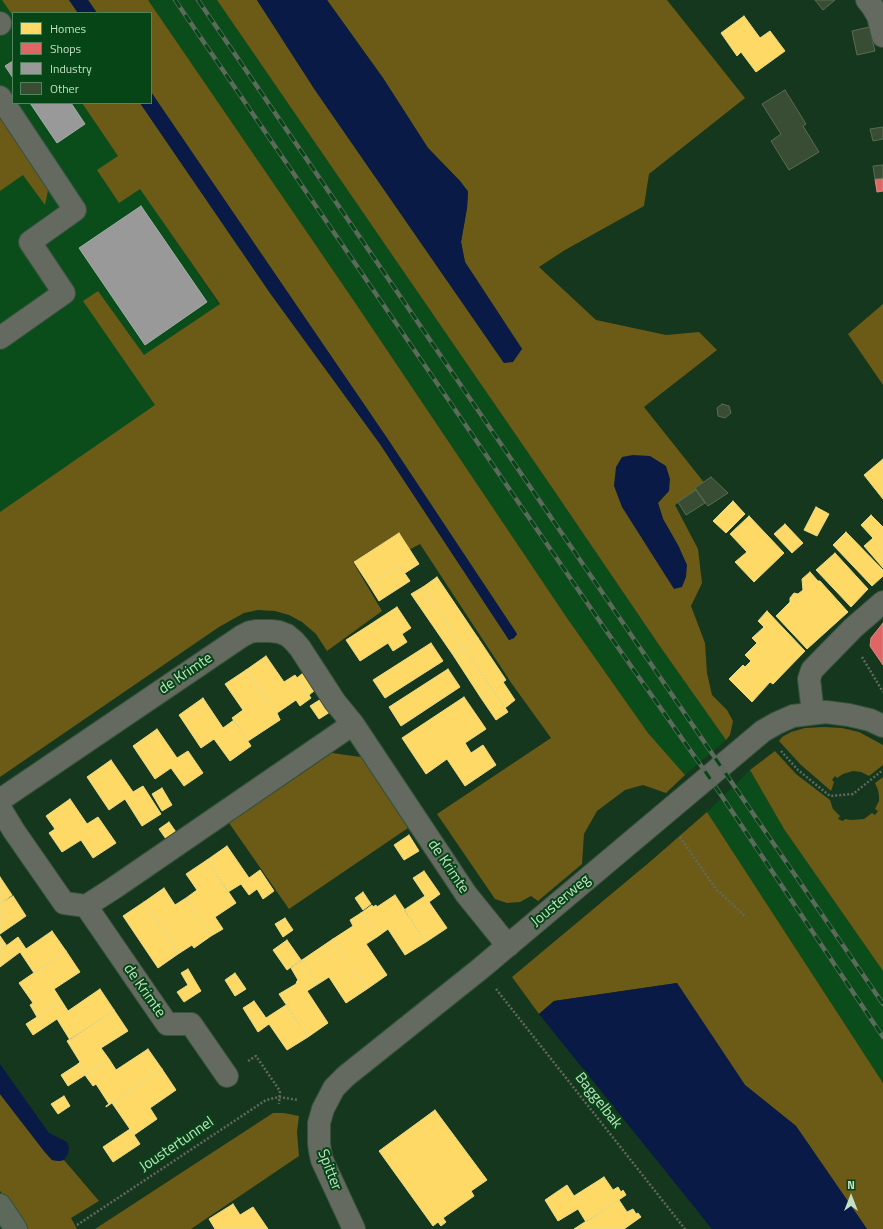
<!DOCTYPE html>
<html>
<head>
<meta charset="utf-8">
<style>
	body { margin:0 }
	#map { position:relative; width:883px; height:1229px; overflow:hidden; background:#15371d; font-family:"Titillium Web",sans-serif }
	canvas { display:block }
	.legend { position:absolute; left:12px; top:12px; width:140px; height:92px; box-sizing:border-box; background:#064616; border:1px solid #51845c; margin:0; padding:5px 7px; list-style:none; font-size:12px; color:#c2e0c4 }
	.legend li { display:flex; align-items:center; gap:8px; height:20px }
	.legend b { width:20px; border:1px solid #51845c }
	.north { position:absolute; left:831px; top:1177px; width:40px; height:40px; -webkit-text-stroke:3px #064616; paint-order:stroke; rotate:0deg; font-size:11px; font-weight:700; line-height:16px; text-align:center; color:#c2e0c4 }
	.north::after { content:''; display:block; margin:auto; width:14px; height:18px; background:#c2e0c4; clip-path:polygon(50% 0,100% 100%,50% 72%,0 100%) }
</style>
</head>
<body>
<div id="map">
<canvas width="883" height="1229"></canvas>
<ul class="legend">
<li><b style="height:11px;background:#ffd966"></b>Homes</li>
<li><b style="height:11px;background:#e06666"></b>Shops</li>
<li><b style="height:11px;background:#999"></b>Industry</li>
<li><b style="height:11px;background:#394d35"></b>Other</li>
</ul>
<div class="north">N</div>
</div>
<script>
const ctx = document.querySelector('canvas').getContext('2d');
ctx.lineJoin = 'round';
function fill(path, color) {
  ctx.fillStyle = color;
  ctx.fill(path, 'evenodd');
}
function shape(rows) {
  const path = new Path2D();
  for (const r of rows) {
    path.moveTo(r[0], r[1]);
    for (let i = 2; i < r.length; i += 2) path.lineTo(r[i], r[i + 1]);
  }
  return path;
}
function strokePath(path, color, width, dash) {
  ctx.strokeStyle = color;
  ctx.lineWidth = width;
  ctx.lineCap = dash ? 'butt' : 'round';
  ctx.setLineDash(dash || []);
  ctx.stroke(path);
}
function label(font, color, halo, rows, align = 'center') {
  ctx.font = font + ' "Titillium Web",sans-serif';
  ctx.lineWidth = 4;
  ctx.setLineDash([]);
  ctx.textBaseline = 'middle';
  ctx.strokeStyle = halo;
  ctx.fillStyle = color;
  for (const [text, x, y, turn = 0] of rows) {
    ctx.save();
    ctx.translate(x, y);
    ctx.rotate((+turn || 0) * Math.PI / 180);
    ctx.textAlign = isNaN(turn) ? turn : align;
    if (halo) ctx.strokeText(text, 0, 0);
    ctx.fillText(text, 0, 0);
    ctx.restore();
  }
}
fill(shape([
	[0,0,11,0,13,13,13,103,82,103,338,479,0,710],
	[148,0,217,0,553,489,659,645,726,740,685,775,648,733,567,618,354,301],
	[750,770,784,829,883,971,883,1083,707,812]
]), '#0a4d1a');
fill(shape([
	[2,0,69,0,78,13,13,13,13,16],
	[88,0,148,0,354,301,567,618,648,733,685,775,666,793,643,785,625,790,597,811,584,834,582,864,538,901,531,896,520,902,507,903,495,899,437,814,551,738,512,684,420,544,407,551,397,534,353,562,382,611,327,651,316,634,302,622,289,615,275,611,258,610,244,613,219,627,0,777,0,512,155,405,83,301,98,291,144,355,220,304,140,189,119,203,97,170,118,156,82,103,140,103,270,293,380,444,509,640,514,638,517,634,387,438,151,92,151,13,97,13],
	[217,0,257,0,315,90,504,363,522,349,465,262,461,242,467,208,468,191,460,181,428,148,383,78,327,0,667,0,745,98,649,174,644,206,565,250,539,267,596,320,666,335,699,332,717,350,644,407,706,485,675,505,698,549,702,583,691,606,705,643,707,673,712,695,727,710,733,721,730,735,726,740,659,645,553,489],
	[616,467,658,503,663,519,679,547],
	[0,115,49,186,45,205,23,175,0,191],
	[883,304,883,385,848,334],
	[824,727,842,728,859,732,883,745,883,765,869,776,861,772,853,771,843,774,837,778,835,776,832,780,834,782,831,791,800,764,779,741,782,737,791,732,805,728],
	[775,751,796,774,830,800,833,809,840,816,838,819,843,821,845,819,851,820,864,819,872,813,875,815,878,811,875,809,879,801,879,796,878,790,875,783,883,777,883,971,784,829,750,770],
	[332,753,361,757,408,828,289,909,229,823],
	[707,812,883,1083,883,1229,867,1229,796,1126,745,1085,677,983,554,1001,539,1014,512,977,652,860],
	[0,1094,44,1151,52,1160,59,1161,64,1160,99,1201,71,1218,77,1229,27,1229,0,1191],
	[273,1113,284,1113,299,1116,297,1132,299,1156,191,1229,95,1229]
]), '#6c5a17');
fill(shape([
	[69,0,88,0,97,13,78,13],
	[257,0,327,0,383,78,428,148,460,181,468,192,467,208,461,242,465,262,522,349,513,362,504,363,315,90],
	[151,92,387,438,517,634,514,638,509,640,380,444,270,293,140,103,151,103],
	[633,455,650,456,666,466,670,479,669,491,658,503,663,519,679,547,687,565,686,577,682,587,674,589,622,507,614,486,616,467,622,457],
	[677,983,745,1085,796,1126,867,1229,712,1229,539,1014,554,1001],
	[0,1064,49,1133,67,1142,69,1148,68,1154,64,1160,59,1161,52,1160,44,1151,0,1094]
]), '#0a1a46');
const homes = shape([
	[744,16,760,38,770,31,785,51,756,72,741,52,737,56,721,33,744,16],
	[883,459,883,499,864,475,883,459],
	[733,501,745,514,726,533,713,521,733,501],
	[816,507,829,514,817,536,804,530,816,507],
	[871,515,883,527,883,568,864,546,873,538,861,525,871,515],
	[749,516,784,553,754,582,735,562,747,552,730,534,749,516],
	[785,524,803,543,792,553,774,534,785,524],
	[846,532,883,570,883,576,872,586,833,545,846,532],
	[399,533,419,564,405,573,399,565,369,585,354,562,399,533],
	[835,553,868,589,851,607,816,570,835,553],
	[399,565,410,581,379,601,369,585,399,565],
	[810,572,818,581,820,581,848,612,807,649,776,616,790,602,790,598,794,593,798,594,803,590,802,579,810,572],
	[437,577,478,638,464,648,423,587,437,577],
	[423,587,464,648,453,655,411,594,423,587],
	[397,607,411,628,402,634,407,642,393,651,388,643,360,661,346,640,397,607],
	[767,611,805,651,773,684,770,682,752,702,729,679,743,665,745,667,751,661,745,655,757,643,752,638,764,627,758,621,767,611],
	[478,638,506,680,503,682,515,700,505,708,464,648,478,638],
	[431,643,443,661,385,698,373,680,431,643],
	[464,648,493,690,481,698,453,655,464,648],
	[266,656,284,682,295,675,311,698,300,706,296,700,277,713,280,720,246,670,266,656],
	[448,669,460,687,401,726,389,707,448,669],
	[246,670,280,720,248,741,232,718,243,710,225,684,246,670],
	[303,673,315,690,309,695,297,678,303,673],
	[493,690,508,712,496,720,481,698,493,690],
	[464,697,486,729,465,743,471,753,483,745,496,765,465,786,447,759,426,774,402,738,464,697],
	[203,698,223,728,234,720,251,746,230,761,214,739,201,748,179,715,203,698],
	[321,699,330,712,319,719,310,706,321,699],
	[157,729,177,758,188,751,203,773,184,786,171,768,155,779,133,746,157,729],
	[111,760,133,792,143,786,161,814,142,826,125,799,109,810,87,777,111,760],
	[162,788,172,805,162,811,152,794,162,788],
	[70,799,87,824,98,817,116,843,93,858,81,840,62,852,49,833,55,829,46,816,70,799],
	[169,822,176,832,166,839,159,829,169,822],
	[409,835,419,851,404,860,394,845,409,835],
	[227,846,249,878,260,870,274,891,263,899,257,889,249,895,241,884,228,892,207,860,227,846],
	[207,860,236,903,215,917,223,929,211,936,186,898,197,890,186,874,207,860],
	[424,871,440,894,429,902,447,928,426,942,404,910,425,896,413,878,424,871],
	[0,877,12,895,0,904,0,877],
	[164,888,175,905,186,898,211,936,194,948,192,945,178,954,144,902,164,888],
	[363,892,371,904,363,910,355,898,363,892],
	[395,895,426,942,405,955,388,929,377,937,361,913,372,905,373,907,376,905,377,907,395,895],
	[13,896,26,916,0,934,0,904,13,896],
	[144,902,178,954,158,968,123,916,144,902],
	[361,913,377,937,366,944,387,975,367,989,333,939,353,926,350,920,361,913],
	[285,918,293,930,283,937,275,924,285,918],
	[52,931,66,951,34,973,20,952,0,967,0,950,6,946,18,937,26,949,52,931],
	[0,936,7,946,0,950,0,936],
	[333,939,367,989,346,1003,329,977,318,984,302,960,333,939],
	[287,940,301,960,287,970,273,950,287,940],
	[66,951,80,972,54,989,61,1000,37,1017,30,1005,33,1003,19,983,66,951],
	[302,960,318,984,307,991,328,1023,308,1037,279,994,296,984,297,981,298,980,291,968,302,960],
	[188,969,201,991,184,1002,177,992,188,985,181,973,188,969],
	[235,973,246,989,235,996,225,980,235,973],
	[100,989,114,1010,70,1040,57,1019,45,1027,37,1017,61,1000,68,1011,100,989],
	[254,1001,266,1018,286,1005,308,1037,287,1050,269,1024,258,1032,243,1008,254,1001],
	[114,1010,128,1031,101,1048,109,1059,85,1075,78,1064,80,1062,67,1041,114,1010],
	[37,1017,45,1027,33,1035,26,1024,37,1017],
	[148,1049,162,1069,106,1107,106,1106,109,1104,96,1084,93,1086,85,1075,109,1059,116,1070,148,1049],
	[78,1064,85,1075,68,1086,61,1075,78,1064],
	[162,1069,176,1090,150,1108,157,1119,134,1135,112,1103,162,1069],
	[64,1096,70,1106,58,1114,51,1104,64,1096],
	[435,1110,487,1180,471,1191,474,1196,443,1218,446,1222,441,1226,438,1222,433,1226,379,1151,435,1110],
	[130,1129,140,1144,113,1162,103,1147,130,1129],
	[604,1177,613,1190,618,1187,621,1192,623,1190,626,1195,586,1222,578,1209,558,1221,545,1200,567,1185,574,1196,604,1177],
	[619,1200,627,1212,633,1209,636,1214,638,1213,641,1217,624,1229,574,1229,619,1200],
	[233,1204,240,1215,253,1207,268,1229,215,1229,209,1219,233,1204]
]);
fill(homes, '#ffd966');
strokePath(homes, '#eddb82', 1);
const shops = shape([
	[883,178,883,191,877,192,875,179,883,178],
	[883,623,883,665,870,646,871,638,883,623]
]);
fill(shops, '#e06666');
strokePath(shops, '#d78b82', 1);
const industry = shape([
	[13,61,13,78,5,66,13,61],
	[30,103,71,103,85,124,57,143,30,103],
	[141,206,207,302,145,345,79,248,141,206]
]);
fill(industry, '#999');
strokePath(industry, '#a5aea6', 1);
const building = shape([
	[815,0,835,0,823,10,815,0],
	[869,27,875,51,857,55,852,31,869,27],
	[785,90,806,124,803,126,819,152,789,170,771,141,781,134,762,104,785,90],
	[883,127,883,139,873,141,870,129,883,127],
	[883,165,883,178,875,179,873,166,883,165],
	[722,404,729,406,731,413,725,418,718,416,717,408,722,404],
	[711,477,728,493,708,506,695,488,711,477],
	[696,490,705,503,686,515,678,502,696,490]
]);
fill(building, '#394d35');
strokePath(building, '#586c53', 1);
const minor = shape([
	[867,0,872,6,878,16,883,36],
	[0,23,0,24],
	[0,97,75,210,30,242,64,293,0,338],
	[813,713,809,679,812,670,853,628,883,602],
	[0,800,242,636,250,632,256,631,271,631,279,632,287,635,294,641,300,648,335,702,353,724,466,894,508,946],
	[0,808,14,831,64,903,86,906,114,888,353,724],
	[86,906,167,1024,191,1024,227,1076],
	[354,1229,322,1160,320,1151,319,1143,319,1123,323,1109,334,1088,346,1076,480,969,763,731,777,723,793,716,826,712,849,715,870,720,883,726]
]);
const major = shape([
	[0,1205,16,1229]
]);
strokePath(minor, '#37533d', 24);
strokePath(major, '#37533d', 24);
strokePath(shape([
	[862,657,883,692],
	[781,751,798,770,830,796,853,794,883,770],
	[680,837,716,889,745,916],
	[496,989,685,1229],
	[248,1061,256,1056,280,1091,279,1104],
	[77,1225,266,1100,279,1097,298,1100]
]), '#61695e', 2.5, [2, 2]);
strokePath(minor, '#646a5f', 22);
strokePath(major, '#5d6a5b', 22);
const rail = shape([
	[175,0,605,629,709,777,883,1037],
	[198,0,666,686,883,1004]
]);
strokePath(rail, '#5c695b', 4.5);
strokePath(rail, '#064616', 3, [9]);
label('15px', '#c2e0c4', '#064616', [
	["de Krimte",186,674,-34],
	["de Krimte",448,867,56],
	["Jousterweg",561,901,-40],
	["de Krimte",144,991,55],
	["Baggelbak",598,1101,52],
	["Joustertunnel",177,1145,-34],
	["Spitter",329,1170,69]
]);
</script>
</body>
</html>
